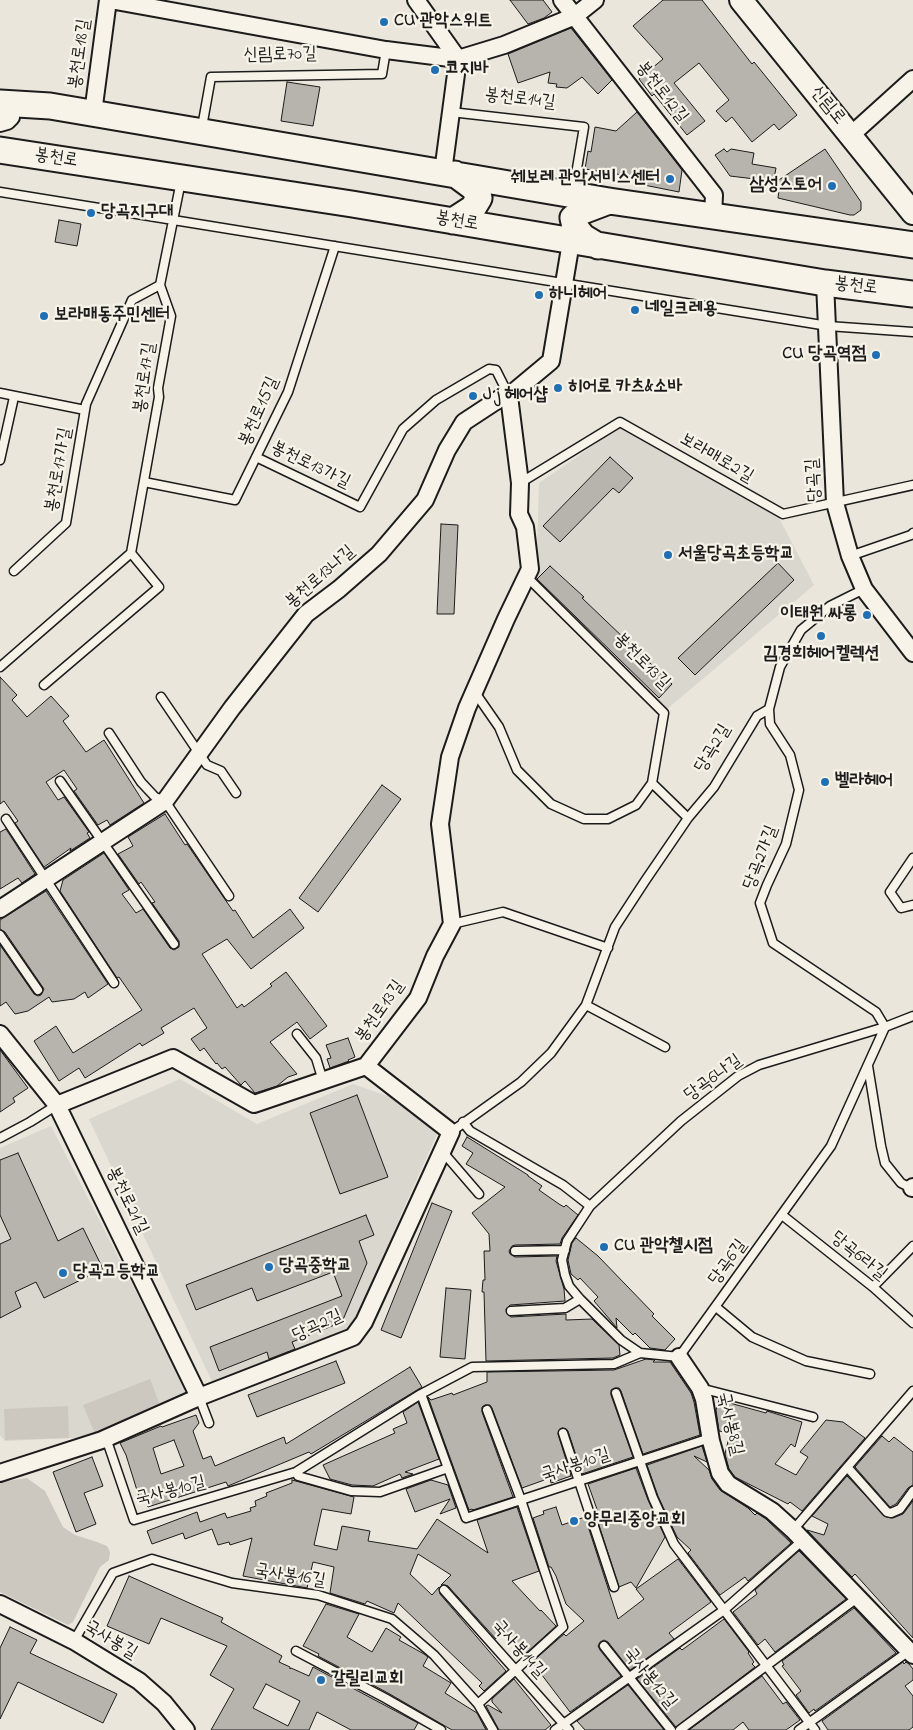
<!DOCTYPE html>
<html>
<head>
<meta charset="utf-8">
<style>
	body { margin:0 }
	canvas { display:block; background:#eae6dc }
</style>
</head>
<body>
<canvas width="913" height="1730"></canvas>
<script>
const ctx = document.querySelector('canvas').getContext('2d');
ctx.lineJoin = 'round';
function fill(path, color) {
  ctx.fillStyle = color;
  ctx.fill(path, 'evenodd');
}
function shape(rows) {
  const path = new Path2D();
  for (const r of rows) {
    path.moveTo(r[0], r[1]);
    for (let i = 2; i < r.length; i += 2) path.lineTo(r[i], r[i + 1]);
  }
  return path;
}
function strokePath(path, color, width, dash) {
  ctx.strokeStyle = color;
  ctx.lineWidth = width;
  ctx.lineCap = dash ? 'butt' : 'round';
  ctx.setLineDash(dash || []);
  ctx.stroke(path);
}
function label(font, color, halo, rows, align = 'center') {
  ctx.font = font + ' "Indie Flower","Poor Story",sans-serif';
  ctx.lineWidth = 4.5;
  ctx.setLineDash([]);
  ctx.textBaseline = 'middle';
  ctx.strokeStyle = halo;
  ctx.fillStyle = color;
  for (const [text, x, y, turn = 0] of rows) {
    ctx.save();
    ctx.translate(x, y);
    ctx.rotate((+turn || 0) * Math.PI / 180);
    ctx.textAlign = isNaN(turn) ? turn : align;
    if (halo) ctx.strokeText(text, 0, 0);
    ctx.fillText(text, 0, 0);
    ctx.restore();
  }
}
fill(shape([
	[620,427,778,516,814,585,666,710,536,581,539,483],
	[180,1079,257,1124,353,1084,396,1099,437,1134,402,1212,359,1321,347,1334,214,1386,89,1119],
	[51,1126,190,1397,97,1437,5,1441,0,1435,0,1148]
]), '#dad7ce');
fill(shape([
	[150,1379,161,1408,95,1434,83,1405],
	[68,1406,69,1438,5,1440,4,1409],
	[27,1478,45,1491,63,1527,75,1535,97,1542,107,1546,110,1552,109,1560,100,1567,73,1622,68,1625,0,1592,0,1482]
]), '#ccc8c0');
const building = shape([
	[510,0,543,0,552,12,544,18,528,24,510,0],
	[663,0,702,0,752,64,754,62,797,115,779,130,774,124,752,142,732,117,726,122,716,111,729,100,699,63,674,83,705,121,687,135,654,94,652,96,639,79,663,59,633,26,663,0],
	[571,28,612,80,598,94,582,77,567,88,556,87,557,84,548,83,550,72,518,83,508,54,571,28],
	[287,82,320,87,313,126,281,121,287,82],
	[637,112,682,170,679,192,634,183,635,177,585,169,588,151,591,152,595,127,616,131,637,112],
	[724,149,727,152,731,149,754,153,752,164,776,168,773,184,825,149,861,202,861,210,854,215,850,215,778,198,779,190,754,185,755,179,730,176,715,155,724,149],
	[59,220,81,224,77,246,55,242,59,220],
	[610,457,633,478,619,493,613,488,560,542,543,526,610,457],
	[441,524,458,525,454,614,437,614,441,524],
	[778,563,794,580,695,675,678,658,778,563],
	[550,566,584,597,582,598,672,684,659,698,537,579,550,566],
	[0,677,17,695,12,700,27,717,51,696,69,716,63,721,86,752,104,740,144,803,110,825,107,820,98,825,74,791,77,789,64,770,46,782,58,800,64,797,89,832,87,833,90,838,70,851,71,848,44,867,15,823,18,821,4,801,0,804,0,677],
	[382,785,401,799,318,912,299,898,382,785],
	[165,814,185,845,187,844,233,911,235,910,253,938,290,909,304,928,251,969,227,939,202,954,237,1008,242,1004,244,1007,272,986,270,984,286,972,327,1026,310,1039,297,1022,270,1042,297,1074,288,1077,277,1086,255,1093,245,1081,241,1085,225,1067,222,1069,217,1063,216,1064,204,1048,200,1051,191,1039,207,1028,194,1008,161,1028,164,1033,142,1046,140,1043,85,1078,79,1068,59,1081,34,1041,56,1026,73,1053,142,1010,119,977,117,978,60,891,63,880,104,853,129,890,122,894,136,913,143,909,170,948,174,950,179,947,179,941,152,903,155,902,141,882,139,884,118,854,133,846,128,837,165,814],
	[6,829,35,874,22,883,18,878,0,889,0,832,6,829],
	[46,891,108,984,88,998,85,992,74,999,52,1002,49,997,28,1011,15,1014,6,1002,0,1006,0,945,34,994,38,996,41,995,44,989,5,932,0,929,0,920,46,891],
	[348,1038,355,1057,348,1060,349,1061,330,1068,327,1059,331,1058,326,1045,348,1038],
	[0,1050,28,1088,13,1098,15,1102,0,1112,0,1050],
	[357,1095,388,1177,340,1194,310,1113,357,1095],
	[467,1137,528,1175,528,1176,542,1186,539,1190,559,1204,564,1207,566,1205,578,1215,562,1238,560,1244,515,1245,512,1246,509,1251,510,1254,515,1257,557,1256,556,1261,564,1289,565,1301,510,1305,506,1309,507,1314,511,1317,566,1314,566,1320,592,1319,619,1345,620,1355,613,1358,486,1361,484,1292,482,1292,483,1280,485,1280,484,1251,490,1251,489,1234,472,1213,505,1187,466,1164,473,1153,462,1146,467,1137],
	[18,1153,58,1241,83,1228,103,1269,44,1298,36,1282,15,1292,21,1307,0,1318,0,1244,11,1239,0,1215,0,1160,18,1153],
	[432,1203,452,1211,401,1338,381,1330,432,1203],
	[366,1215,374,1235,359,1241,367,1263,342,1322,292,1342,295,1349,269,1359,267,1352,219,1371,210,1347,342,1296,333,1272,257,1301,252,1288,196,1310,186,1285,366,1215],
	[576,1238,598,1256,654,1314,652,1316,675,1339,665,1350,650,1348,635,1333,633,1335,616,1318,617,1328,594,1301,598,1297,580,1278,578,1280,571,1274,568,1260,572,1243,576,1238],
	[446,1288,471,1290,465,1359,440,1357,446,1288],
	[646,1359,655,1360,653,1362,670,1362,691,1393,694,1402,700,1435,643,1454,621,1391,619,1388,615,1388,611,1390,611,1395,633,1457,582,1474,568,1431,566,1429,562,1428,559,1430,558,1434,571,1476,551,1483,550,1478,522,1488,492,1408,490,1405,485,1405,482,1407,482,1412,513,1497,473,1510,472,1509,469,1510,428,1397,431,1400,452,1393,453,1395,487,1382,487,1372,614,1370,646,1359],
	[336,1361,345,1383,257,1417,248,1395,336,1361],
	[410,1367,422,1387,311,1454,309,1452,228,1486,226,1482,148,1507,145,1498,140,1500,126,1455,120,1443,161,1426,162,1427,196,1415,199,1423,193,1431,203,1459,211,1456,215,1466,284,1437,286,1444,410,1367],
	[174,1440,184,1466,161,1474,153,1448,174,1440],
	[719,1400,766,1413,767,1411,802,1422,795,1447,791,1444,775,1464,796,1475,808,1457,800,1452,826,1420,843,1422,865,1438,802,1511,790,1502,788,1504,735,1477,729,1469,725,1454,730,1433,719,1431,716,1410,719,1400],
	[418,1402,439,1459,405,1472,413,1474,402,1478,400,1474,373,1486,352,1485,330,1479,323,1465,395,1433,393,1429,407,1423,403,1412,418,1402],
	[882,1436,889,1442,894,1437,913,1452,913,1485,908,1488,896,1504,890,1507,855,1467,882,1436],
	[702,1446,707,1462,694,1456,709,1470,712,1479,720,1490,748,1508,755,1515,757,1513,766,1519,791,1543,748,1581,745,1577,720,1595,688,1553,691,1550,677,1537,658,1496,647,1465,702,1446],
	[92,1457,103,1486,84,1493,96,1524,76,1532,53,1472,92,1457],
	[636,1468,648,1500,665,1537,636,1588,631,1582,619,1587,595,1513,598,1512,588,1484,636,1468],
	[847,1476,886,1517,893,1518,903,1514,913,1501,913,1638,855,1574,852,1577,807,1530,824,1535,828,1524,812,1516,847,1476],
	[292,1480,354,1497,351,1514,322,1509,314,1545,337,1550,342,1526,370,1531,368,1541,417,1549,437,1519,488,1553,477,1520,517,1507,539,1571,512,1581,540,1611,541,1610,556,1626,525,1654,503,1632,496,1639,448,1586,445,1585,441,1585,451,1575,418,1554,410,1574,432,1595,439,1587,440,1594,506,1671,484,1691,479,1686,482,1683,398,1603,394,1613,367,1601,365,1604,330,1593,334,1567,313,1562,307,1588,243,1576,252,1538,230,1545,229,1542,218,1545,212,1529,185,1539,183,1533,152,1544,147,1531,197,1512,200,1522,225,1513,227,1518,251,1511,250,1508,256,1506,255,1501,267,1496,266,1493,292,1483,292,1480],
	[431,1480,448,1485,456,1508,440,1514,450,1499,415,1512,406,1489,431,1480],
	[556,1507,562,1525,585,1517,618,1619,644,1599,636,1589,678,1559,711,1602,669,1633,674,1639,630,1670,608,1642,604,1640,600,1642,598,1646,600,1650,621,1676,570,1712,532,1662,564,1634,566,1636,584,1621,566,1604,556,1576,551,1567,549,1567,533,1518,544,1514,543,1511,556,1507],
	[799,1551,846,1599,775,1652,765,1639,758,1645,733,1612,757,1594,755,1590,799,1551],
	[129,1576,223,1618,221,1622,282,1656,279,1662,290,1667,290,1669,291,1668,309,1676,313,1667,418,1723,414,1730,351,1730,317,1712,309,1730,211,1730,234,1689,210,1675,227,1646,161,1618,149,1644,107,1626,129,1576],
	[266,1684,300,1701,288,1726,253,1708,266,1684],
	[326,1604,359,1614,347,1637,372,1652,386,1628,401,1637,399,1640,424,1654,428,1657,423,1666,451,1683,445,1693,477,1713,486,1730,452,1730,388,1693,318,1656,319,1654,303,1646,326,1604],
	[854,1608,896,1653,815,1711,814,1709,809,1713,796,1695,801,1691,782,1666,784,1665,782,1661,854,1608],
	[724,1619,749,1652,748,1653,754,1662,752,1664,755,1667,676,1727,637,1679,680,1648,682,1650,724,1619],
	[10,1627,37,1640,30,1653,117,1694,103,1723,18,1682,0,1719,0,1648,10,1627],
	[903,1662,904,1664,906,1662,909,1664,913,1669,913,1680,905,1686,913,1696,913,1727,909,1730,828,1730,822,1721,903,1662],
	[762,1676,783,1704,786,1702,800,1720,786,1730,749,1730,743,1722,733,1730,689,1730,762,1676],
	[514,1679,551,1725,545,1730,499,1730,486,1706,488,1705,502,1713,492,1702,492,1699,514,1679],
	[628,1685,664,1730,585,1730,577,1721,628,1685]
]);
fill(building, '#b6b4ac');
strokePath(building, '#1c1c1c', 1);
const lane = shape([
	[451,112,584,127,573,192],
	[202,127,211,77,382,74,386,50],
	[0,192,828,326,913,332],
	[0,393,85,410],
	[256,457,360,507,403,429,436,400,489,369,496,370,509,396],
	[0,460,14,397],
	[144,482,235,500,288,392,335,246],
	[520,483,620,422,783,514,913,485],
	[850,556,911,535,913,533],
	[14,571,66,523,86,404,132,300,160,285],
	[0,667,131,553,159,397,158,388,171,316,160,285,181,181],
	[44,685,159,587,131,553],
	[474,691,499,727,517,770,551,804,584,819,608,819,636,805,652,783,664,713,527,577],
	[161,697,207,765,221,771,236,793],
	[769,709,770,724,790,755,799,790,786,844,767,885,760,903,773,943,876,1012,885,1027],
	[109,733,141,782,155,797,165,801,229,896],
	[60,781,174,944],
	[652,783,688,818],
	[6,819,114,983],
	[913,858,890,892,901,908,913,905],
	[452,924,503,912,608,948],
	[0,935,38,990],
	[586,1005,665,1047],
	[297,1034,316,1058,323,1081],
	[868,1066,881,1146,885,1163,901,1183,913,1189],
	[463,1122,470,1131,563,1185,590,1206],
	[451,1132,521,1082,551,1053,586,1005,615,927,645,881,688,818,714,787,757,716,769,709,780,667,801,630,830,606,864,589],
	[0,1138,30,1122,57,1105],
	[442,1151,479,1194],
	[782,1215,873,1287,913,1323],
	[515,1251,565,1250],
	[873,1287,913,1246],
	[716,1307,752,1337,806,1361,870,1374],
	[511,1311,565,1308,580,1299],
	[640,1353,621,1340,580,1299,569,1286,565,1275,562,1260,567,1241,590,1206,681,1121,738,1076,759,1065,885,1027,913,1016],
	[700,1388,813,1417],
	[616,1393,653,1498,674,1544,815,1730],
	[421,1394,466,1518,710,1438],
	[199,1397,209,1423],
	[563,1433,614,1587],
	[106,1438,134,1520,296,1472,421,1394,472,1367,614,1364,640,1353,679,1357,831,1146,885,1027],
	[848,1468,887,1512,891,1513,900,1509,913,1491],
	[296,1472,298,1476,351,1491,380,1492,448,1468],
	[793,1530,913,1391],
	[444,1590,569,1730],
	[74,1641,113,1573,152,1559,232,1583,318,1595,392,1619,434,1655,478,1704,493,1730],
	[604,1646,671,1730],
	[296,1651,385,1698,441,1730],
	[478,1704,563,1627,521,1500,487,1410],
	[555,1730,724,1610,803,1540],
	[680,1730,857,1598],
	[799,1730,909,1651]
]);
const street = shape([
	[110,0,386,50,458,59,504,45,575,16,595,0],
	[416,0,458,59,443,172],
	[562,0,714,195,713,216],
	[0,101,7,103,11,117,7,121,0,123],
	[93,113,108,0],
	[851,135,913,79],
	[825,283,835,503,850,556,864,589,913,653],
	[0,909,165,801,232,708,306,614,339,589,379,554,425,500,447,450,464,422,499,399,509,396],
	[0,1034,57,1105,199,1397],
	[57,1105,173,1058,254,1104,366,1066,418,998,435,956,452,924,440,824,450,757,467,708,506,619,530,569,525,527,519,514,520,483,509,396,551,361,571,242],
	[912,1188,913,1187],
	[679,1357,700,1388,704,1399,711,1441,720,1473,728,1484,772,1511,793,1530,913,1655],
	[0,1473,102,1440,199,1397,353,1337,364,1322,451,1132,366,1066],
	[0,1604,74,1641,139,1681,164,1703,186,1730]
]);
const secondary = shape([
	[741,0,913,213]
]);
const primary = shape([
	[0,103,50,106,609,201,913,245],
	[0,150,352,204,825,283,913,294],
	[453,221,473,208,479,198,474,188,455,174],
	[598,246,583,237,575,227,573,218,580,212,609,201]
]);
strokePath(lane, '#1c1c1c', 11);
strokePath(street, '#1c1c1c', 20);
strokePath(secondary, '#1c1c1c', 26);
strokePath(primary, '#1c1c1c', 29);
strokePath(lane, '#f7f3e8', 8);
strokePath(street, '#f7f3e8', 16);
strokePath(secondary, '#f7f3e8', 22);
strokePath(primary, '#f7f3e8', 25);
for (const [x, y, r, color] of [
	[384,22,5,"#1f6fb2"],
	[435,70,5,"#1f6fb2"],
	[670,179,5,"#1f6fb2"],
	[832,186,5,"#1f6fb2"],
	[91,213,5,"#1f6fb2"],
	[539,295,5,"#1f6fb2"],
	[635,310,5,"#1f6fb2"],
	[44,316,5,"#1f6fb2"],
	[876,355,5,"#1f6fb2"],
	[558,388,5,"#1f6fb2"],
	[473,396,5,"#1f6fb2"],
	[668,555,5,"#1f6fb2"],
	[867,615,5,"#1f6fb2"],
	[821,636,5,"#1f6fb2"],
	[825,782,5,"#1f6fb2"],
	[604,1247,5,"#1f6fb2"],
	[269,1267,5,"#1f6fb2"],
	[63,1273,5,"#1f6fb2"],
	[574,1521,5,"#1f6fb2"],
	[321,1680,5,"#1f6fb2"]
]) {
  const dot = new Path2D();
  dot.arc(x, y, r, 0, 2 * Math.PI);
  ctx.fillStyle = color;
  ctx.fill(dot);
  strokePath(dot, '#f7f3e8', 2);
}
label('bold 18px', '#1c1c1c', '#f7f3e8', [
	["CU 관악스위트",394,22],
	["코지바",445,70],
	["쉐보레 관악서비스센터",660,179,"right"],
	["삼성스토어",822,186,"right"],
	["당곡지구대",101,213],
	["하니헤어",549,295],
	["네일크레용",645,310],
	["보라매동주민센터",54,316],
	["CU 당곡역점",866,355,"right"],
	["히어로 카츠&소바",568,388],
	["J j 헤어샵",483,396],
	["서울당곡초등학교",678,555],
	["이태원 싸롱",857,615,"right"],
	["김경희헤어켈렉션",821,655,"center"],
	["벨라헤어",835,782],
	["CU 관악첼시점",614,1247],
	["당곡중학교",279,1267],
	["당곡고등학교",73,1273],
	["양무리중앙교회",584,1521],
	["갈릴리교회",331,1680]
], 'left');
label('18px', '#1c1c1c', '#f7f3e8', [
	["봉천로18길",81,54,-82],
	["신림로70길",280,56,-1],
	["봉천로12길",661,93,52],
	["봉천로14길",520,100,7],
	["신림로",827,106,51],
	["봉천로",56,159,9],
	["봉천로",457,222,10],
	["봉천로",856,287,7],
	["봉천로17길",146,378,-82],
	["봉천로15길",260,412,-66],
	["보라매로2길",716,459,30],
	["봉천로13가길",310,466,26],
	["봉천로17가길",60,470,-80],
	["당곡길",815,480,-94],
	["봉천로13나길",321,578,-41],
	["봉천로13길",641,662,45],
	["당곡2길",714,749,-59],
	["당곡2가길",762,858,-69],
	["봉천로13길",381,1012,-55],
	["당곡6나길",714,1079,-36],
	["봉천로21길",126,1201,64],
	["당곡6라길",858,1257,39],
	["당곡6길",729,1263,-54],
	["당곡2길",318,1327,-25],
	["국사봉8길",729,1424,77],
	["국사봉10길",576,1466,-18],
	["국사봉10길",171,1492,-14],
	["국사봉16길",290,1577,9],
	["국사봉길",110,1641,31],
	["국사봉14길",518,1650,48],
	["국사봉12길",649,1679,51]
]);
</script>
</body>
</html>
